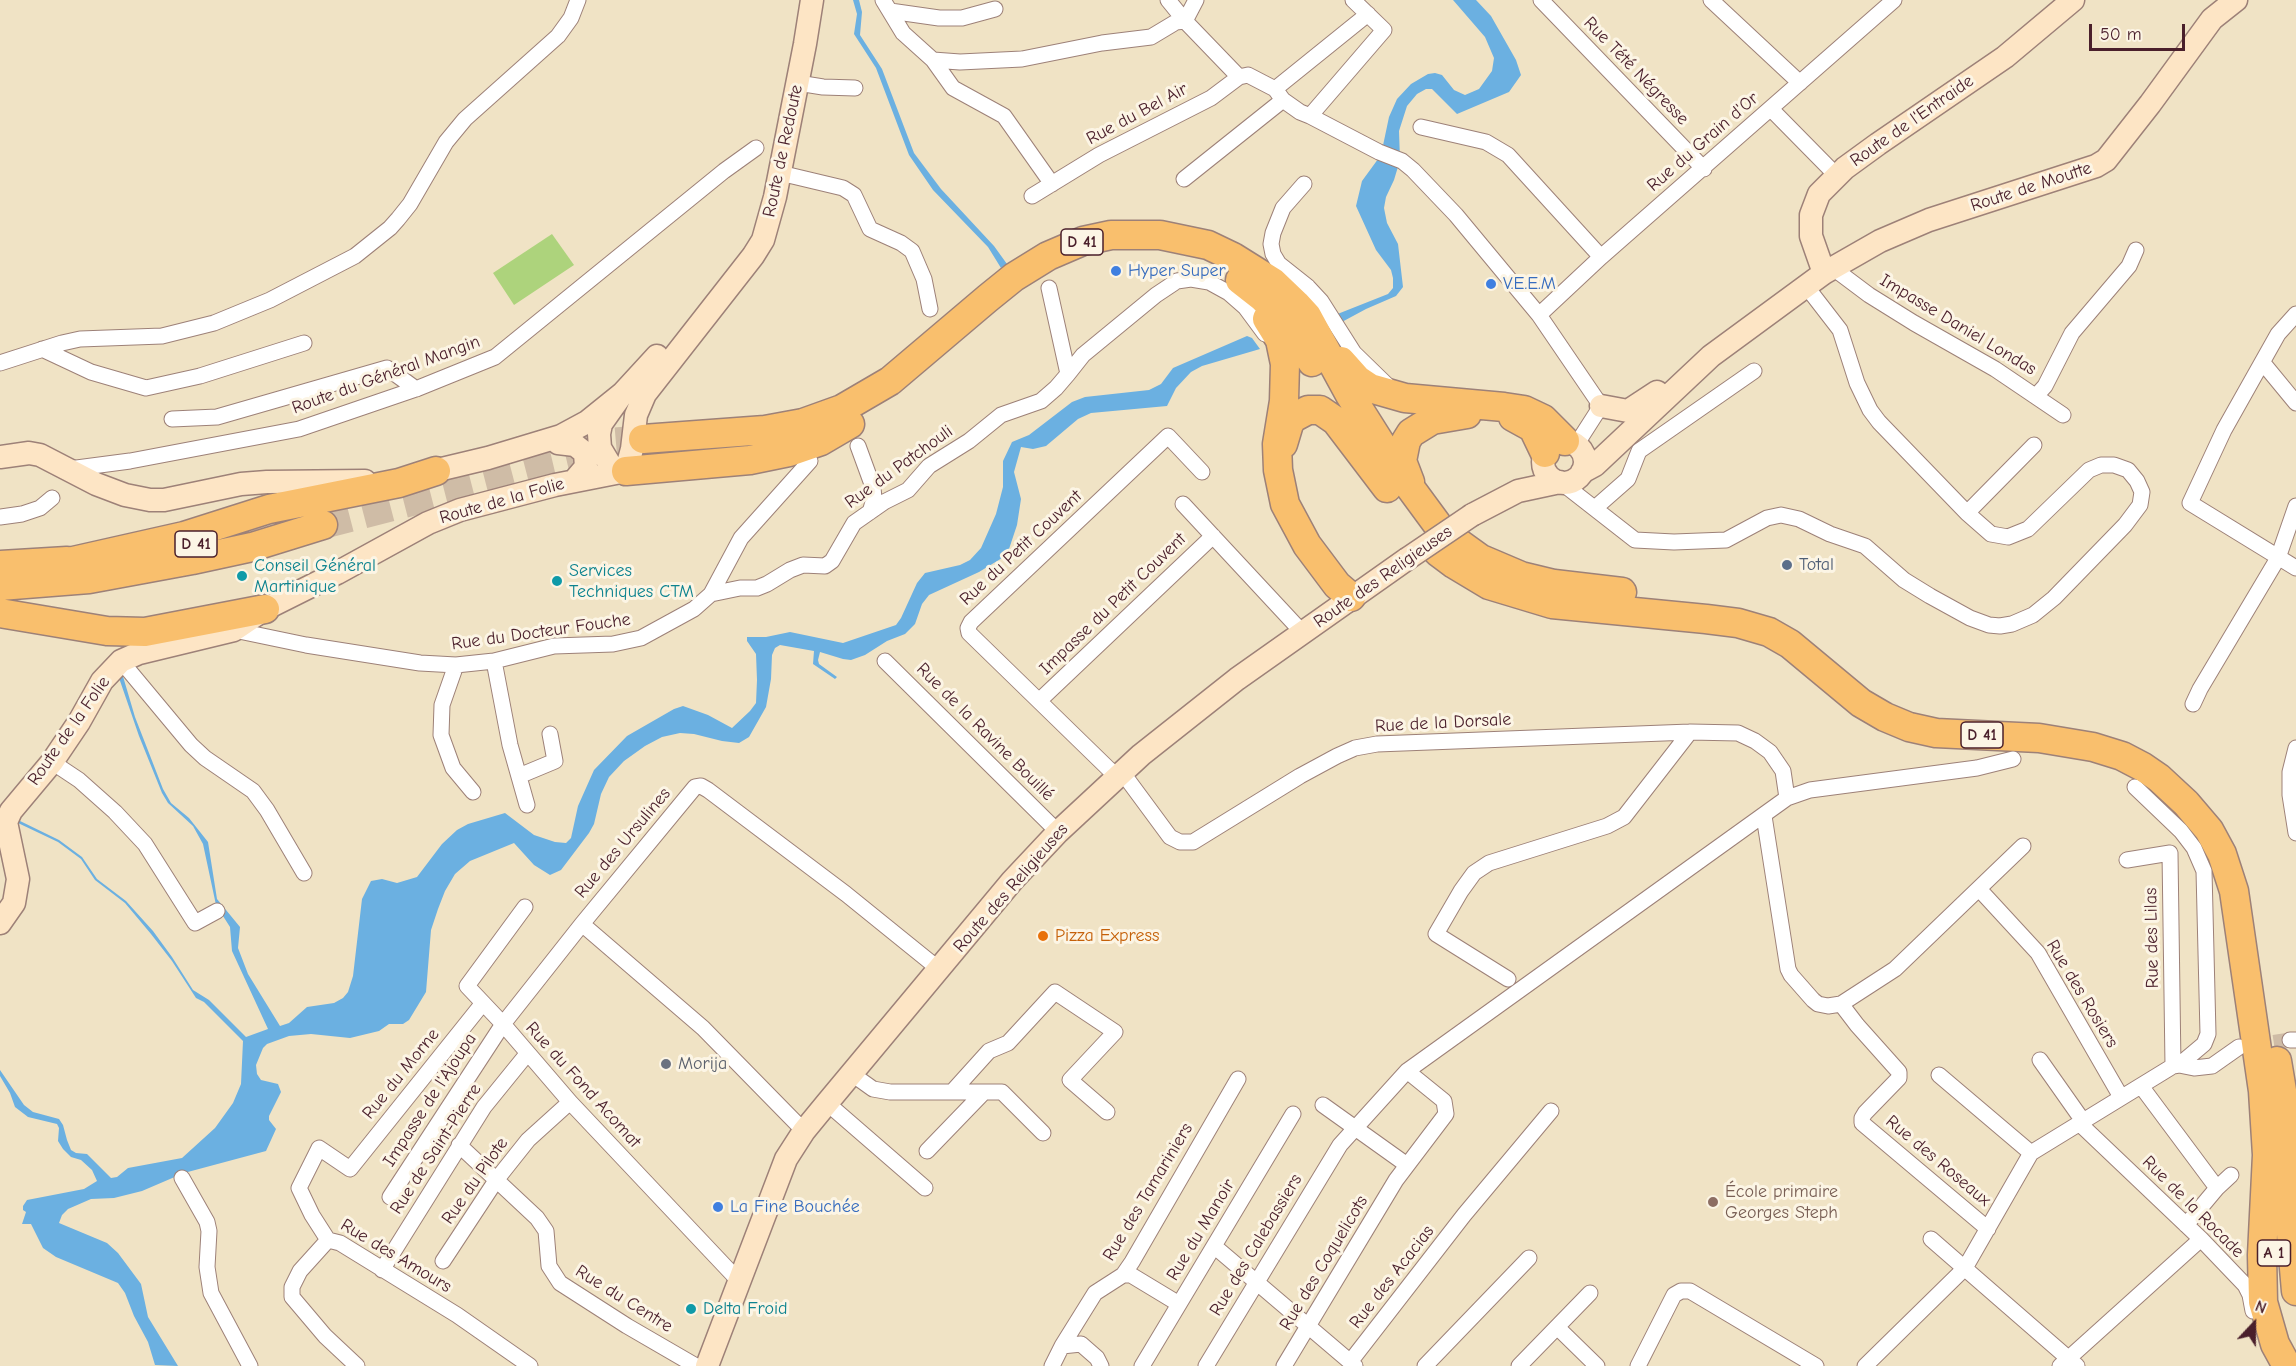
<!DOCTYPE html>
<html>
<head>
<meta charset="utf-8">
<style>
	body { margin:0 }
	#map { position:relative; width:2296px; height:1366px; overflow:hidden; background:#f0e3c5; font-family:"Comic Neue",sans-serif }
	canvas { display:block }
	.north { position:absolute; left:2224px; top:1294px; width:60px; height:60px; -webkit-text-stroke:4px #fcf5e5; paint-order:stroke; rotate:22deg; font-size:16px; font-weight:700; line-height:24px; text-align:center; color:#4a1f2b }
	.north::after { content:''; display:block; margin:auto; width:21px; height:27px; background:#4a1f2b; clip-path:polygon(50% 0,100% 100%,50% 72%,0 100%) }
	.scale { position:absolute; left:2089px; top:24px; width:96px; height:27px; box-sizing:border-box; border:3px solid #4a1f2b; border-top:0; padding-left:8px; font-size:18px; line-height:21px; white-space:nowrap; color:#4a1f2b; -webkit-text-stroke:4px #fcf5e5; paint-order:stroke }
</style>
</head>
<body>
<div id="map">
<canvas width="2296" height="1366"></canvas>
<div class="north">N</div>
<div class="scale">50 m</div>
</div>
<script>
const ctx = document.querySelector('canvas').getContext('2d');
ctx.lineJoin = 'round';
function fill(path, color) {
  ctx.fillStyle = color;
  ctx.fill(path, 'evenodd');
}
function shape(rows) {
  const path = new Path2D();
  for (const r of rows) {
    if (r.length === 3) {
      path.moveTo(r[0] + r[2], r[1]);
      path.arc(r[0], r[1], r[2], 0, 2 * Math.PI);
      continue;
    }
    path.moveTo(r[0], r[1]);
    for (let i = 2; i < r.length; i += 2) path.lineTo(r[i], r[i + 1]);
  }
  return path;
}
function strokePath(path, color, width, dash) {
  ctx.strokeStyle = color;
  ctx.lineWidth = width;
  ctx.lineCap = dash ? 'butt' : 'round';
  ctx.setLineDash(dash || []);
  ctx.stroke(path);
}
function label(font, color, halo, rows, align = 'center') {
  ctx.font = font + ' "Comic Neue",sans-serif';
  ctx.lineWidth = 6;
  ctx.setLineDash([]);
  ctx.textBaseline = 'middle';
  ctx.strokeStyle = halo;
  ctx.fillStyle = color;
  for (const [text, x, y, turn = 0] of rows) {
    ctx.save();
    ctx.translate(x, y);
    ctx.rotate((+turn || 0) * Math.PI / 180);
    ctx.textAlign = isNaN(turn) ? turn : align;
    if (halo) ctx.strokeText(text, 0, 0);
    ctx.fillText(text, 0, 0);
    ctx.restore();
  }
}
fill(shape([
	[552,234,574,265,514,305,493,273]
]), '#add37c');
fill(shape([
	[853,0,859,0,862,12,860,35,882,69,914,153,941,189,994,246,1007,264,1001,268,988,247,933,190,909,155,876,68,854,34,857,14],
	[1453,0,1476,0,1491,16,1516,60,1521,75,1509,92,1457,114,1432,89,1426,89,1417,94,1407,106,1399,131,1400,160,1394,180,1386,197,1384,208,1387,223,1398,244,1403,287,1396,296,1366,309,1340,323,1335,315,1388,294,1393,288,1393,278,1391,270,1376,250,1356,206,1362,181,1381,155,1389,117,1397,99,1411,84,1428,74,1435,73,1442,75,1454,90,1465,95,1479,89,1492,71,1494,58,1485,37],
	[1247,336,1252,338,1260,349,1202,366,1191,372,1176,388,1167,406,1091,413,1078,419,1046,446,1033,449,1021,447,1014,472,1021,499,1017,525,1007,555,979,572,929,595,922,604,915,624,905,634,887,641,865,655,851,660,843,659,820,652,818,660,819,664,837,677,835,679,813,664,814,651,780,645,775,648,772,655,771,679,766,707,749,737,739,743,722,741,694,734,680,733,662,737,645,746,624,761,609,777,601,794,594,824,589,833,561,870,550,875,534,865,514,843,470,861,455,874,445,891,438,909,431,930,426,992,409,1020,403,1024,389,1024,379,1031,350,1038,311,1034,289,1036,267,1044,263,1048,256,1065,257,1074,261,1080,278,1084,281,1092,269,1116,269,1120,276,1129,266,1151,184,1173,142,1191,114,1198,91,1199,68,1209,62,1215,59,1223,107,1243,118,1253,141,1284,148,1317,178,1366,155,1365,148,1342,134,1316,125,1293,118,1283,56,1257,43,1248,31,1224,22,1224,26,1212,23,1210,23,1206,27,1200,84,1189,97,1181,92,1170,81,1160,71,1157,63,1149,58,1141,59,1128,57,1124,28,1117,15,1107,10,1093,0,1076,0,1070,24,1105,33,1112,59,1119,63,1125,67,1140,71,1150,76,1153,87,1154,111,1178,117,1177,128,1168,182,1158,215,1128,233,1103,241,1084,243,1041,204,1002,196,998,172,961,151,934,125,903,95,880,81,859,58,842,18,823,18,820,59,840,82,857,97,879,126,901,153,931,172,957,193,990,209,1000,246,1037,268,1029,232,951,230,927,216,905,203,844,193,826,168,803,162,793,139,736,118,675,122,673,135,717,163,789,171,803,189,818,208,842,217,899,240,927,238,948,248,974,280,1026,289,1023,307,1007,334,1003,343,998,348,992,353,976,362,899,371,881,382,879,397,883,417,877,442,844,457,830,468,824,505,813,534,835,555,842,566,843,571,838,578,806,594,770,627,736,674,709,683,706,708,715,732,728,750,711,756,703,757,680,756,654,747,641,747,637,766,637,790,632,843,643,896,625,901,618,917,583,925,573,960,565,970,560,981,548,996,514,1003,487,1003,461,1012,442,1029,435,1072,402,1085,397,1149,390,1161,384,1173,368]
]), '#6bb0e1');
strokePath(shape([
	[2251,1046,2290,1040]
]), '#cfbca6', 15, [15, 8]);
strokePath(shape([
	[574,445,643,439],
	[323,525,539,469,603,454]
]), '#cfbca6', 28, [28, 14]);
const street = shape([
	[883,0,903,33,933,60,953,88,1004,116,1052,184],
	[1168,0,1185,21,1239,77],
	[1541,0,1704,169],
	[1711,0,1800,83],
	[890,11,939,18,962,18,995,9],
	[933,60,960,62,1022,59,1102,43,1151,37,1176,22,1185,21,1196,0],
	[798,83,823,87,855,88],
	[1275,89,1368,14],
	[1771,109,1837,176],
	[1310,116,1379,152,1402,161,1413,170,1456,215,1539,315,1601,406,1576,445],
	[1421,127,1486,142,1508,155,1601,257],
	[780,173,843,188,854,195,870,229,901,243,912,251,924,279,930,309],
	[1184,179,1283,100],
	[1304,184,1283,208,1273,233,1271,244,1273,254,1279,264,1308,287,1321,301,1354,353,1390,388],
	[1032,196,1099,155,1211,98,1239,77,1248,75,1275,89,1283,100,1300,112,1310,116,1384,30,1353,0],
	[1833,268,1869,295,1914,323,1995,369,2063,415],
	[2296,314,2278,334,2224,430,2190,503,2296,568],
	[1539,315,1601,257,1894,0],
	[42,349,91,372,146,388,200,376,304,343],
	[0,363,62,343,80,339,162,336,214,323,270,300,355,256,390,228,398,219,410,204,446,142,465,119,558,36,571,18,578,0],
	[2263,363,2296,403],
	[1068,374,1083,355,1156,295,1177,281,1191,279,1209,282,1229,293,1245,307,1265,334],
	[2036,396,2045,386,2072,333,2129,266,2136,250],
	[172,419,217,417,387,368,416,389],
	[858,446,873,487,874,499,870,512],
	[69,469,130,461,299,429,416,389,495,357,724,171,756,148],
	[1562,483,1635,540,1674,542,1726,540,1767,518,1781,515,1799,519,1830,534,1865,546,1904,580,1930,596,1970,618,1989,625,2000,626,2012,624,2033,615,2054,598,2125,525,2140,505,2142,492,2137,481,2128,470,2114,465,2101,465,2089,470,2028,529,2008,537,1991,534,1967,513,1879,422,1870,410,1857,383,1840,330,1806,286],
	[1183,504,1303,633],
	[1595,508,1628,479,1639,451,1754,371],
	[1967,513,2034,445],
	[0,517,22,514,40,508,52,498],
	[711,594,740,588,757,588,767,584,790,570,803,565,825,566,832,561,854,523,884,502,908,490,929,466,969,441,1001,415,1041,401,1056,388,1068,374,1049,288],
	[234,630,306,645,420,663,456,665,494,661,554,646,613,644,641,638,694,609,711,594,741,538,810,461],
	[121,661,191,745,205,758,253,791,267,810,304,873],
	[494,661,510,745,527,805],
	[885,661,1058,832],
	[456,665,442,705,441,735,453,768,473,792],
	[1040,700,1213,536],
	[2193,704,2200,689,2278,558,2296,506],
	[2296,748,2290,772,2290,795,2296,833],
	[52,762,79,780,115,812,145,844,195,923,217,911],
	[1122,772,1170,837,1180,842,1193,842,1300,776,1337,756,1355,748,1377,744,1690,732,1738,733,1755,741,1770,752,1783,771,1787,798],
	[519,776,555,761,550,734],
	[1117,777,969,633,968,628,971,622,1168,436,1202,472],
	[2135,787,2181,831,2194,848,2204,871,2208,1034,2204,1044,2179,1065],
	[1764,816,1788,969,1791,975,1813,1000,1818,1004,1828,1006,1841,1004,1895,969,2023,846],
	[2127,860,2170,853,2173,1066],
	[1979,889,2038,953,2121,1097],
	[525,907,467,986,503,1024,570,1102,738,1280],
	[582,924,703,1028,804,1131],
	[1508,979,1436,934,1461,891,1474,873,1489,863,1607,826,1624,817,1690,732],
	[483,1003,350,1169,319,1148,299,1188,312,1215,328,1240,340,1243,457,1315,530,1366],
	[1841,1004,1857,1025,1899,1072,1899,1078,1865,1113,1862,1118,1862,1123,1988,1229],
	[2290,1040,2296,1040],
	[2040,1060,2083,1121],
	[852,1074,873,1089,890,1092,1002,1092,1043,1133],
	[1939,1075,2031,1153],
	[2141,1086,2217,1188],
	[952,1092,989,1051,1008,1043,1055,992,1115,1032,1070,1080,1107,1112],
	[827,1103,925,1188],
	[1323,1105,1407,1165],
	[2079,1123,2201,1239,2245,1285,2250,1295,2253,1311],
	[459,1145,537,1218,546,1231,549,1266,560,1283,627,1326,696,1366],
	[927,1151,984,1092],
	[182,1178,207,1222,209,1231,207,1267,211,1293,250,1366],
	[390,1197,503,1024,582,924,695,787,701,786,708,790,846,894,940,970],
	[2186,1225,2217,1188,2231,1175],
	[1931,1239,2077,1366],
	[328,1240,300,1271,292,1287,292,1297,325,1336,357,1366],
	[1214,1246,1355,1366],
	[443,1261,497,1179,528,1140,570,1102],
	[382,1270,484,1107,527,1054],
	[1123,1275,1131,1275,1179,1304],
	[1557,1327,1597,1366],
	[1062,1346,1095,1293,1123,1275,1132,1262,1238,1079],
	[1350,1362,1464,1215,1551,1111],
	[1052,1366,1062,1346,1081,1344,1097,1358,1101,1366],
	[1142,1366,1293,1114],
	[1206,1366,1340,1145,1407,1071,1787,798,1810,790,1977,768,2013,759],
	[1284,1366,1396,1180,1446,1114,1444,1101,1407,1071],
	[1425,1366,1529,1258],
	[1519,1366,1590,1293],
	[1638,1366,1674,1295,1681,1291,1690,1291,1816,1366],
	[1865,1366,1965,1268,2031,1153,2173,1066,2179,1065,2194,1068,2212,1066,2239,1047],
	[2060,1366,2201,1239]
]);
const secondary = shape([
	[1824,273,1811,236,1811,215,1819,194,1845,168,1878,144,2005,57,2073,0],
	[1601,406,1628,411,1657,392],
	[1564,462,21],
	[558,443,575,445,585,453,586,467,574,481],
	[0,457,29,453,40,455,96,484,125,495,150,500,164,500,241,484,267,482,365,481],
	[1582,472,1595,465,1711,356,1824,273,1880,241,1929,220,2096,166,2106,160,2150,104,2212,19,2236,0],
	[615,473,600,448,599,434,601,424,623,393,657,356],
	[421,474,488,458,561,436,587,422,623,393],
	[1472,515,1518,491,1560,482],
	[0,923,14,903,18,879,6,822,11,811,52,762,79,722,102,681,121,661,139,653,234,630,265,609,337,573,428,523,460,510,555,485,626,471,632,449,636,415,645,394,753,256,763,240,775,197,805,44,812,0],
	[707,1366,786,1159,804,1131,827,1103,1012,881,1058,832,1141,755,1237,679,1407,559]
]);
const highway = shape([
	[1240,280,1263,298,1285,320,1312,362],
	[1267,319,1280,340,1285,364,1284,401,1277,444,1278,470,1285,504,1307,545,1337,585,1351,597],
	[1341,361,1358,380,1370,388,1405,398,1504,407,1524,410,1543,419,1565,441],
	[1513,417,1533,428,1545,453],
	[643,439,765,430,803,423,842,409,890,381,988,298,1014,277,1048,256,1083,241,1111,235,1160,235,1208,245,1233,257,1273,282,1296,304,1307,316,1350,395,1398,471,1437,524],
	[1283,444,1289,424,1293,418,1308,410,1320,410,1336,421,1387,488],
	[626,471,750,460,789,452,821,441,850,424],
	[1410,482,1402,461,1406,441,1411,433,1432,420,1467,414],
	[1456,541,1481,559,1521,576,1554,584,1622,592],
	[1438,552,1454,564,1489,585,1552,604,1706,619,1738,623,1769,632,1790,644,1861,703,1885,717,1909,727,1936,733,2039,738,2093,747,2122,756,2143,767,2159,778,2186,803,2209,830,2222,854,2234,891,2263,1091,2267,1155,2262,1255,2263,1302,2275,1344,2287,1366],
	[73,561,184,536,269,509,399,483,436,471],
	[0,565,67,561],
	[0,586,89,579,192,560,252,547,323,525],
	[0,613,107,631,145,632,265,609],
	[2277,1061,2296,1174],
	[2284,1154,2296,1291]
]);
strokePath(street, '#9d8178', 17);
strokePath(secondary, '#9d8178', 25);
strokePath(highway, '#9d8178', 31);
strokePath(street, '#fff', 15);
strokePath(secondary, '#fde5c5', 22);
strokePath(highway, '#f9bf6d', 28);
const secondaryBridge = shape([
	[1407,559,1472,515]
]);
strokePath(secondaryBridge, '#9d8178', 25, []);
strokePath(secondaryBridge, '#fde5c5', 22);
for (const [x, y, r, color] of [
	[1116,271,6,"#3f7fe0"],
	[1491,284,6,"#3f7fe0"],
	[1787,565,6,"#5c6f8a"],
	[242,576,6,"#0f9aa8"],
	[557,581,6,"#0f9aa8"],
	[1043,936,6,"#e8710a"],
	[666,1064,6,"#6b7280"],
	[1713,1202,6,"#8d6e63"],
	[718,1207,6,"#3f7fe0"],
	[691,1309,6,"#0f9aa8"]
]) {
  const dot = new Path2D();
  dot.arc(x, y, r, 0, 2 * Math.PI);
  ctx.fillStyle = color;
  ctx.fill(dot);
  strokePath(dot, '#fcf5e5', 2);
}
for (const [x, y, w] of [
	[1082,242,42],
	[196,544,42],
	[1982,735,42],
	[2274,1253,33]
]) {
  const box = new Path2D();
  box.roundRect(x - w / 2, y - 13, w, 26, 4.5);
  ctx.fillStyle = '#fcf5e5';
  ctx.fill(box);
  strokePath(box, '#4a1f2b', 1.5);
}
label('bold 16px', '#4a1f2b', null, [
	["D 41",1082,242],
	["D 41",196,544],
	["D 41",1982,735],
	["A 1",2274,1253]
]);
label('18px', '#4a1f2b', '#fcf5e5', [
	["Rue Tété Négresse",1636,71,46],
	["Rue du Bel Air",1137,114,-28],
	["Route de l'Entraide",1912,121,-35],
	["Rue du Grain d'Or",1703,142,-41],
	["Route de Redoute",783,151,-78],
	["Route de Moutte",2031,187,-18],
	["Impasse Daniel Londas",1958,325,31],
	["Route du Général Mangin",386,375,-20],
	["Rue du Patchouli",899,467,-36],
	["Route de la Folie",502,501,-16],
	["Rue du Petit Couvent",1021,548,-43],
	["Route des Religieuses",1383,577,-35],
	["Impasse du Petit Couvent",1113,604,-44],
	["Rue du Docteur Fouche",541,632,-8],
	["Rue de la Dorsale",1443,723,-3],
	["Route de la Folie",69,731,-55],
	["Rue de la Ravine Bouillé",985,732,45],
	["Rue des Ursulines",623,843,-50],
	["Route des Religieuses",1011,888,-49],
	["Rue des Lilas",2152,938,-91],
	["Rue des Rosiers",2082,994,59],
	["Rue du Morne",401,1074,-51],
	["Rue du Fond Acomat",583,1085,48],
	["Impasse de l'Ajoupa",430,1100,-57],
	["Rue de Saint-Pierre",436,1149,-57],
	["Rue des Roseaux",1938,1161,40],
	["Rue du Pilote",475,1181,-55],
	["Rue des Tamariniers",1148,1192,-59],
	["Rue de la Rocade",2193,1207,45],
	["Rue du Manoir",1201,1230,-59],
	["Rue des Calebassiers",1256,1245,-59],
	["Rue des Amours",396,1256,31],
	["Rue des Coquelicots",1324,1263,-59],
	["Rue des Acacias",1392,1277,-52],
	["Rue du Centre",624,1299,32]
]);
label('18px', '#366cbe', '#fcf5e5', [
	["Hyper Super",1128,271],
	["V.E.E.M",1503,284],
	["La Fine Bouchée",730,1207]
], 'left');
label('18px', '#4e5e75', '#fcf5e5', [
	["Total",1799,565]
], 'left');
label('18px', '#0d838f', '#fcf5e5', [
	["Conseil Général",254,566],
	["Martinique",254,587],
	["Services",569,571],
	["Techniques CTM",569,592],
	["Delta Froid",703,1309]
], 'left');
label('18px', '#c56008', '#fcf5e5', [
	["Pizza Express",1055,936]
], 'left');
label('18px', '#5b616d', '#fcf5e5', [
	["Morija",678,1064]
], 'left');
label('18px', '#785e54', '#fcf5e5', [
	["École primaire",1725,1192],
	["Georges Steph",1725,1213]
], 'left');
</script>
</body>
</html>
